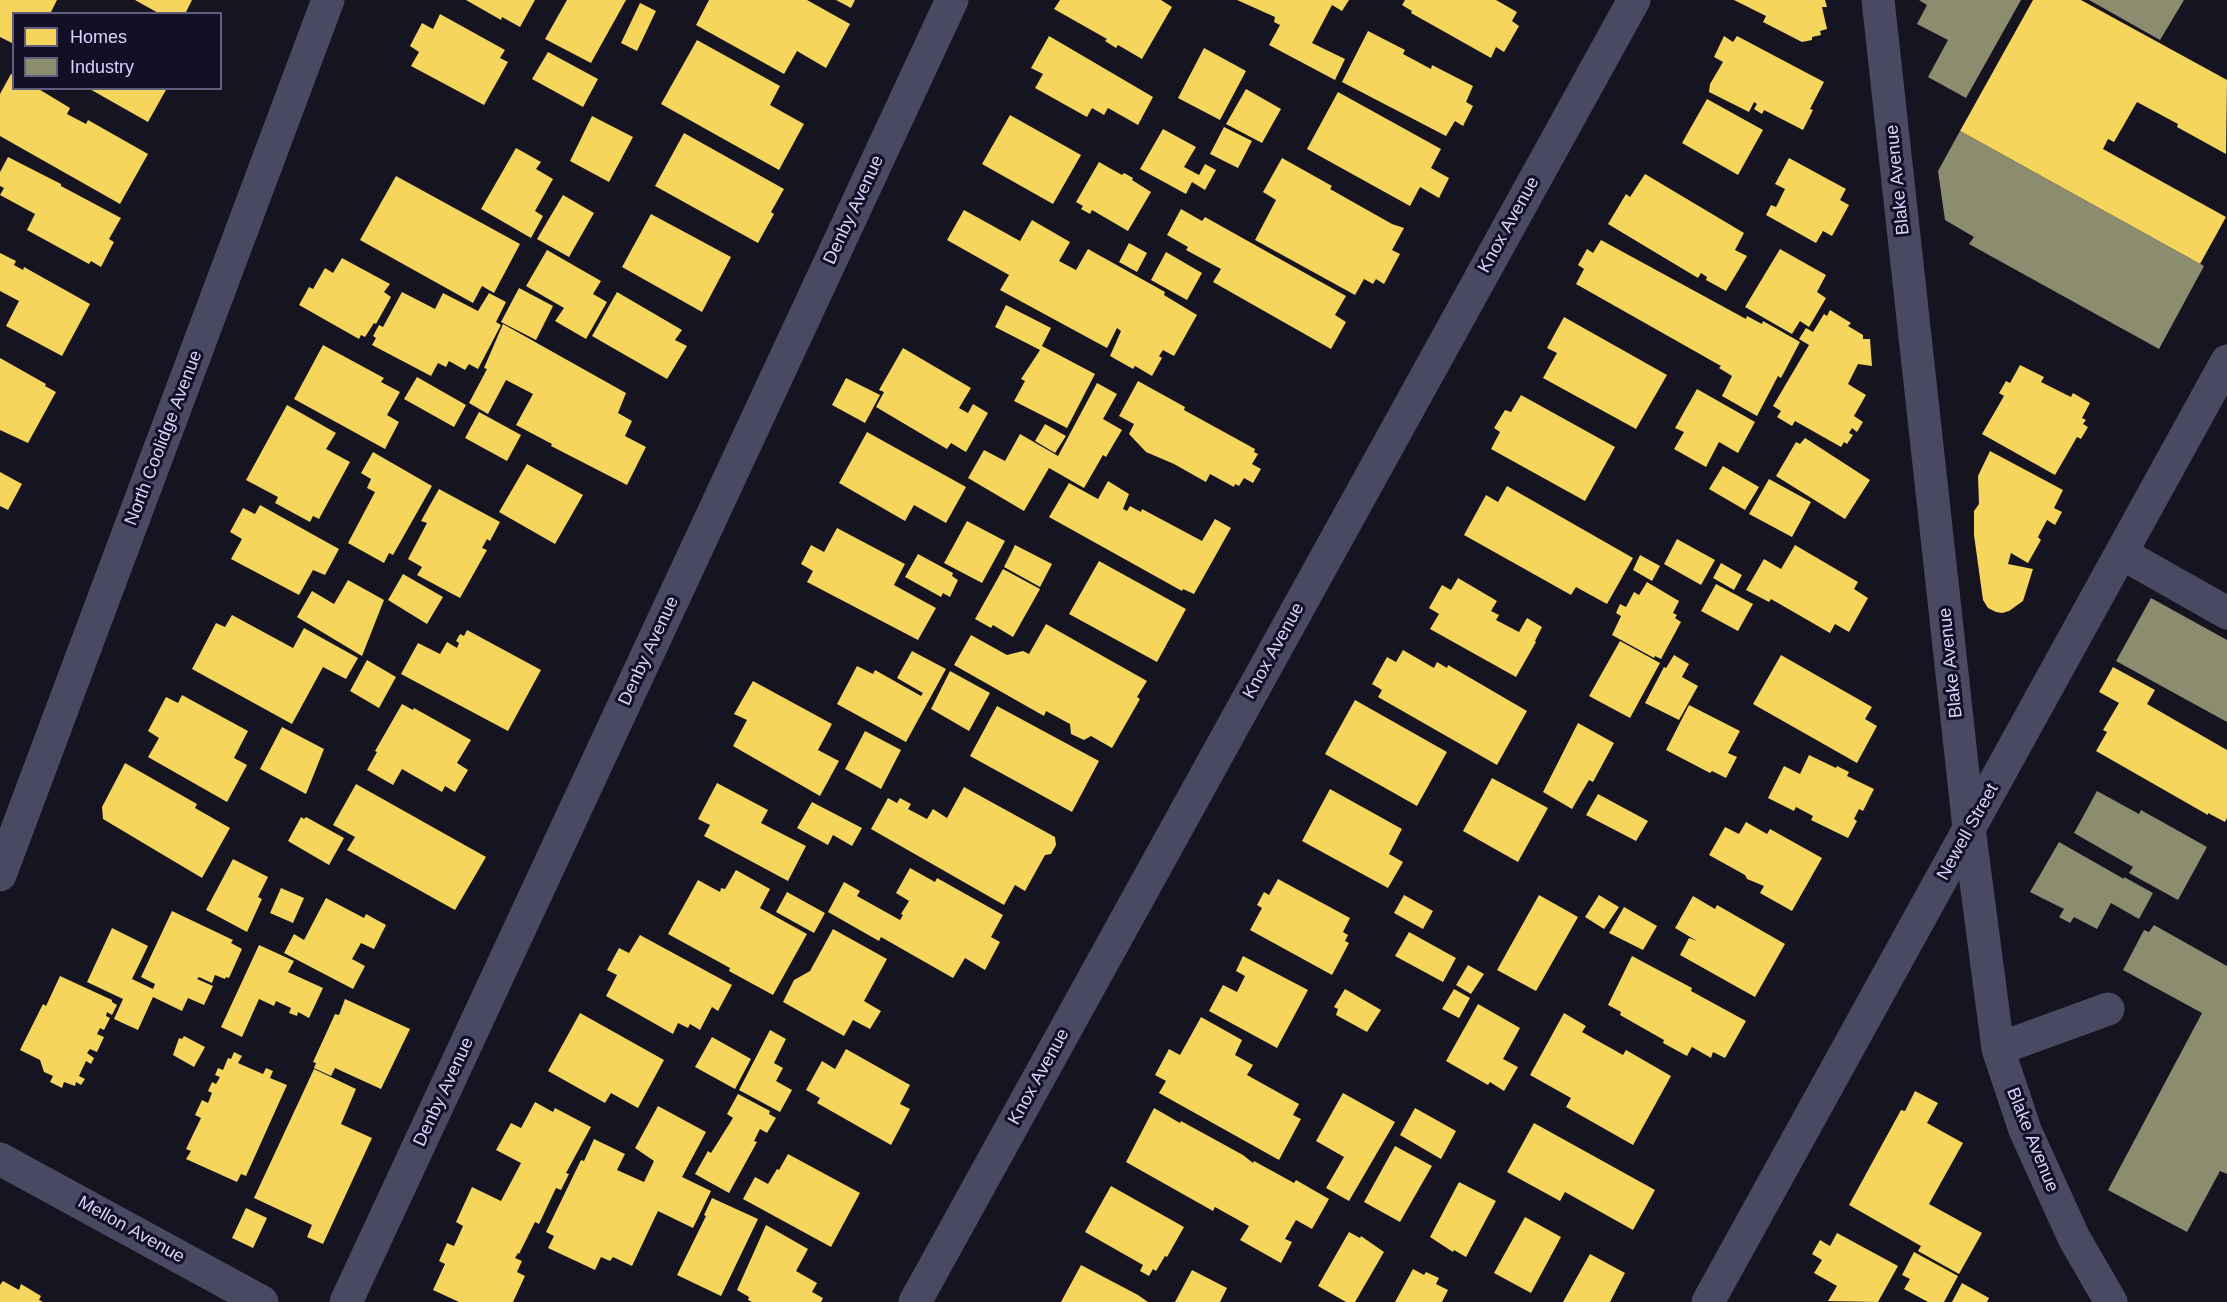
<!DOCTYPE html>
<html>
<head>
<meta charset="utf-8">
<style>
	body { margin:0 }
	#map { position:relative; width:2227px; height:1302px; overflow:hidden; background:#161421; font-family:Arial,sans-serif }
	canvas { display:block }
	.legend { position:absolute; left:12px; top:12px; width:210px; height:78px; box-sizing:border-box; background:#130f26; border:2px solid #625e7d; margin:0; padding:8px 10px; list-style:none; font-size:18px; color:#d9d4ff }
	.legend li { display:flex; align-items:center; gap:12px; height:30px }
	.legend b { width:30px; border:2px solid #625e7d }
</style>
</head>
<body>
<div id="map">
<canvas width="2227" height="1302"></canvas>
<ul class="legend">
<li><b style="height:16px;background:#f6d55c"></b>Homes</li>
<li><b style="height:16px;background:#8c8c6e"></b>Industry</li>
</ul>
</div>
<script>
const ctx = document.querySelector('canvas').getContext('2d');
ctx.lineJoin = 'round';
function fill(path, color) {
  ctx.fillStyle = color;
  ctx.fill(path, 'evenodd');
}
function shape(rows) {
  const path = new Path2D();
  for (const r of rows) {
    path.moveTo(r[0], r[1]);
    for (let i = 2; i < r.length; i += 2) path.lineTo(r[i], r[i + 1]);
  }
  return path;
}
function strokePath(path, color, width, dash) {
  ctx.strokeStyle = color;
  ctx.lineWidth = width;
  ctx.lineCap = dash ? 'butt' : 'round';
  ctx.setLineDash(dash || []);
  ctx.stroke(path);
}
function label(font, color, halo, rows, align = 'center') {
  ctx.font = font + ' Arial,sans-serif';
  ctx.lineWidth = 6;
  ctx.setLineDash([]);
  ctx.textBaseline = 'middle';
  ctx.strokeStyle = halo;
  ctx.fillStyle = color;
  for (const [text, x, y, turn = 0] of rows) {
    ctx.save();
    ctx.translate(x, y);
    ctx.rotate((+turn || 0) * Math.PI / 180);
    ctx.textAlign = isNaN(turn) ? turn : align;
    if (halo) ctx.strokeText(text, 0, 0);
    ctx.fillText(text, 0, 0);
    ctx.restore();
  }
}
fill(shape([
	[0,0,57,0,50,14,14,14,14,44,0,37],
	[135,0,192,0,185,14,160,14],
	[466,0,535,0,520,27,502,17,501,20],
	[567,0,626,0,591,63,545,39],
	[709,0,807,0,850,24,826,68,797,51,784,74,696,25],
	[836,0,855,0,851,8],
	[1060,0,1161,0,1172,7,1142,59,1118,45,1116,48,1105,41,1107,39,1054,9],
	[1237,0,1349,0,1342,11,1332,5,1312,43,1345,59,1335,80,1269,45,1280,25,1274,22,1275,17],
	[1405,0,1496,0,1517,12,1512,21,1519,26,1504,52,1496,47,1491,58,1411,13,1412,11,1402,5],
	[1734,0,1825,0,1827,7,1822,7,1827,29,1820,31,1821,35,1812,37,1812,40,1802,42,1763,22,1766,16],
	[2033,0,2081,0,2227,80,2226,154,2177,127,2178,124,2137,102,2114,142,2108,139,2103,149,2226,217,2200,264,1960,131],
	[640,3,656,11,637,51,621,43],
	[440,14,505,50,500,58,508,62,484,105,411,66,419,52,410,46,422,23,433,29],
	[1368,31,1405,50,1403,54,1431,69,1432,65,1473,86,1466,102,1473,106,1463,126,1455,121,1446,136,1342,82],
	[1049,36,1153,97,1138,125,1108,108,1104,115,1092,108,1087,117,1035,88,1043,74,1031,68],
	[1724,36,1733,42,1737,36,1824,82,1810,109,1813,110,1803,130,1764,110,1762,114,1754,109,1757,104,1754,102,1749,112,1709,92,1710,84,1723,62,1714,57],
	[697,40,780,86,770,105,804,124,779,170,661,104],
	[1204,48,1246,71,1220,120,1178,98],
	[548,52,598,79,583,107,532,79],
	[11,74,14,75,14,88,37,88,70,108,67,114,86,124,88,120,148,154,120,204,0,136,0,94],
	[88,88,167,88,148,122],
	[1246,89,1281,109,1262,143,1226,124],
	[1338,92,1441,149,1431,168,1449,178,1439,198,1420,187,1410,206,1307,149],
	[1707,99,1763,130,1738,175,1682,143],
	[1010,115,1081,155,1053,204,982,164],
	[592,116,633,137,609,182,570,161],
	[1224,127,1252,141,1238,168,1210,154],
	[1163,129,1196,147,1184,167,1199,175,1205,164,1216,170,1205,190,1192,182,1186,194,1140,169],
	[684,133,784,189,771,212,774,214,758,243,655,186],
	[516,148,541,162,536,169,553,179,535,211,543,216,531,238,481,209],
	[8,157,61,184,61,186,121,218,109,239,114,242,101,267,91,261,89,264,27,230,35,214,0,195,4,188,0,186,0,172],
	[1282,158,1332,186,1330,189,1392,224,1404,228,1392,250,1400,254,1384,284,1376,279,1373,284,1364,279,1355,295,1255,240,1276,200,1263,192],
	[1789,158,1846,189,1840,200,1849,205,1832,236,1823,231,1816,243,1766,215,1771,205,1776,207,1785,189,1775,184],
	[1099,162,1122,175,1124,173,1133,178,1132,180,1151,192,1128,231,1092,210,1090,214,1081,209,1083,206,1076,202],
	[1645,174,1744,233,1735,250,1747,256,1726,291,1706,280,1707,277,1701,273,1698,278,1608,224,1626,194,1630,197],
	[396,176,520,244,494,293,482,286,473,303,360,240],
	[563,195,594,213,569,257,537,239],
	[1181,209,1202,221,1205,217,1346,296,1335,315,1346,322,1331,349,1213,282,1221,269,1186,250,1188,247,1167,235],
	[964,210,1020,241,1032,220,1070,242,1059,261,1076,270,1088,249,1165,292,1164,295,1197,315,1174,356,1163,350,1159,356,1162,358,1152,376,1135,366,1133,369,1110,356,1121,331,1117,328,1107,348,1000,290,1009,275,947,240],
	[651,214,731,257,702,312,622,267],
	[1601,240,1746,319,1747,316,1762,324,1763,321,1800,342,1781,378,1778,376,1757,416,1722,396,1732,376,1719,368,1721,366,1576,284,1584,269,1578,265,1587,249,1593,253],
	[1129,243,1147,253,1137,272,1119,262],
	[1780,249,1826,275,1817,292,1826,298,1809,327,1800,321,1792,334,1745,307],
	[547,250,601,281,593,294,607,302,586,339,555,321,564,308,526,286],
	[1166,252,1202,273,1187,300,1151,280],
	[0,253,16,261,14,265,23,270,24,267,90,304,62,356,6,326,19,301,0,291],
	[342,258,390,284,384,292,391,297,376,324,374,323,365,337,361,335,359,339,299,305,309,287,313,289,325,268,333,273],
	[519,288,553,306,536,340,501,322],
	[402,292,435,309,443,293,478,311,489,293,506,302,496,322,501,325,478,369,469,364,465,370,449,361,446,367,438,363,431,376,372,345,376,338,373,336,379,325,383,327],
	[617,292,682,330,675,340,687,346,667,379,592,336],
	[1006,305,1051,328,1042,346,1095,374,1067,428,1014,401,1025,381,1021,379,1040,350,995,327],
	[1830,310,1851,323,1848,326,1863,335,1863,339,1870,339,1872,366,1858,364,1848,384,1866,395,1854,416,1863,422,1857,432,1852,428,1849,433,1853,435,1847,444,1844,442,1841,447,1795,421,1792,426,1777,417,1781,411,1773,406,1809,345,1799,339,1806,328,1813,332,1824,314,1827,316],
	[1564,317,1667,375,1636,429,1543,378,1557,353,1547,348],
	[503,324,626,393,618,413,632,421,625,436,646,447,627,485,551,446,552,444,516,425,533,394,506,380,488,414,469,403,487,369,484,368],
	[323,345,384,378,381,382,400,392,387,415,399,422,385,449,294,399],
	[903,348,971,388,959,408,968,413,973,404,988,413,966,452,951,443,947,449,876,407,884,392,879,390],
	[0,358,46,384,45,386,56,392,28,443,0,430],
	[2020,365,2044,377,2041,382,2071,397,2073,393,2090,403,2082,418,2086,420,2083,424,2088,427,2081,439,2077,437,2055,475,1982,434,2004,396,1999,393,2006,381,2010,383],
	[417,377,466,405,454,427,404,399],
	[846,378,880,395,865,423,832,405],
	[1138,381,1185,407,1184,410,1255,449,1254,452,1258,454,1252,464,1261,469,1253,483,1244,478,1239,486,1235,484,1234,487,1210,474,1206,482,1174,464,1146,452,1129,434,1134,424,1119,416],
	[1097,383,1117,394,1103,419,1122,430,1106,457,1103,455,1084,488,1049,468,1024,511,968,478,984,450,1005,461,1020,434,1058,456],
	[1697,389,1755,422,1738,453,1719,442,1706,467,1674,449,1684,432,1675,428],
	[1521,395,1615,447,1585,501,1491,449,1500,432,1494,428,1505,410,1511,412],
	[287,405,336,433,326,449,350,462,319,519,313,516,310,522,275,503,278,497,246,480],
	[479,412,521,435,507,461,465,438],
	[1045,424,1066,436,1055,453,1035,441],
	[867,432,966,487,946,523,914,505,905,521,839,483],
	[1805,438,1870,480,1845,519,1776,476,1796,442,1800,444],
	[1990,451,2063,490,2054,508,2062,512,2055,525,2047,520,2038,537,2041,540,2028,563,2011,553,2008,564,2033,569,2023,601,2009,611,2002,613,1996,612,1988,608,1983,600,1974,535,1974,511,1979,504,1978,476],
	[373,452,432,486,393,555,389,553,384,563,348,543,375,492,367,488,371,479,361,473],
	[527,464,583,495,555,544,499,512],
	[1723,466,1759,487,1745,510,1709,489],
	[0,472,22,484,8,510,0,506],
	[1769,479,1811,502,1792,537,1749,514],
	[1108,481,1129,494,1123,509,1127,511,1130,506,1141,512,1142,509,1202,541,1215,519,1231,528,1194,594,1183,589,1182,591,1049,517,1069,483,1098,499],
	[1507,486,1633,558,1607,604,1576,587,1571,595,1464,535,1486,495,1498,502],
	[439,489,500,522,490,541,487,539,482,548,487,550,460,598,417,575,422,567,408,559,427,523,421,521],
	[260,505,339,549,325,575,313,570,299,595,231,559,242,539,230,532,243,508,255,514],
	[967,521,1005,541,982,583,944,563],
	[837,528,905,564,894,585,936,608,918,640,807,582,813,571,801,564,811,545,824,552],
	[1677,539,1715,560,1701,585,1664,564],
	[1015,545,1052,564,1040,587,1004,567],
	[1795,545,1858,582,1854,589,1868,598,1849,632,1835,624,1830,633,1771,599,1769,602,1746,590,1764,559,1781,569],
	[918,554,953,573,952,576,958,580,950,597,943,593,941,597,905,577],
	[1640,555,1660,566,1652,581,1633,570],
	[1099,561,1186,609,1157,662,1069,614],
	[1721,563,1742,575,1734,590,1713,578],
	[1003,569,1040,589,1013,637,993,625,991,628,975,619],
	[403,574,443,597,427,624,388,600],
	[1458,578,1497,601,1491,611,1499,615,1496,620,1519,632,1527,618,1542,627,1535,641,1536,642,1516,677,1430,629,1439,614,1429,608,1442,585,1451,590],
	[348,580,384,600,362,656,297,617,312,591,334,604],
	[1647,582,1679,601,1673,613,1677,615,1675,618,1681,622,1661,659,1655,656,1654,658,1612,635,1621,616,1616,613,1620,604,1626,607,1634,592,1639,595],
	[1716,584,1753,604,1738,631,1701,611],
	[232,615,293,648,304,628,358,658,346,679,323,667,292,724,192,669,216,623,225,627],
	[1046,624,1147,681,1137,697,1140,699,1112,748,1091,736,1084,740,1071,734,1070,724,1046,711,1044,716,954,665,971,635,1007,655,1023,651,1029,654],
	[467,630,541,670,508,731,401,674,418,643,440,654,447,642,457,648,459,643,456,641,460,634,464,636],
	[1620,641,1660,663,1630,718,1589,696],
	[1403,650,1434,668,1437,662,1447,668,1448,665,1527,711,1497,765,1378,697,1382,690,1372,684,1387,657,1396,662],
	[912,651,946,669,906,742,837,704,857,666,873,674,875,670,921,696,923,693,897,678],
	[1674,655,1689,664,1682,677,1698,686,1679,720,1645,703,1664,667,1666,668],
	[1781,655,1872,707,1865,719,1877,726,1857,763,1753,704],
	[367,660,396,677,379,708,350,691],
	[2113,667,2155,690,2147,704,2227,750,2227,818,2225,822,2208,813,2208,815,2096,751,2107,732,2103,730,2119,703,2099,692],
	[950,671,990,693,969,731,931,709],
	[753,681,832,724,818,750,839,761,820,796,733,746,747,720,734,714],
	[182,695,248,731,234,758,247,765,227,802,148,757,159,738,148,731,166,697,178,703],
	[1355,700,1447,752,1417,806,1325,754],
	[402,704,413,710,414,708,471,740,457,763,468,770,455,792,445,786,442,792,402,769,393,785,367,770,377,752,375,751],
	[1689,705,1740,731,1728,753,1737,757,1726,778,1712,771,1710,773,1666,750],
	[997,706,1099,761,1072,812,970,756],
	[1578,723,1614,743,1593,782,1589,780,1572,809,1543,792],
	[282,727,324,749,306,794,260,769],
	[865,731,901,750,881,789,845,769],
	[1809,755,1836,768,1837,766,1849,772,1847,776,1874,789,1863,811,1859,809,1854,819,1857,821,1848,838,1811,820,1813,816,1796,807,1794,811,1768,798,1784,766,1800,774],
	[125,763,197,804,195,808,230,828,202,878,103,819,102,807],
	[1492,778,1548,808,1518,862,1463,831],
	[717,783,768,810,761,823,806,846,788,881,704,836,710,825,698,819],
	[356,784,486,857,455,910,347,850,355,837,333,825],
	[964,787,1055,837,1056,845,1051,854,1045,855,1025,891,1015,885,1004,905,871,829,888,798,897,803,900,798,911,804,908,809,927,819,933,809,947,818],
	[1330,789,1402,829,1389,854,1403,862,1388,888,1302,841],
	[1598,794,1648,821,1636,841,1586,815],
	[812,802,862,828,852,846,833,835,828,845,797,828],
	[301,817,304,819,306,817,344,838,329,865,288,841],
	[1746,822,1767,834,1770,829,1822,858,1792,911,1760,893,1764,886,1747,879,1745,875,1709,855,1725,827,1739,834],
	[233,859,268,877,258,897,262,899,247,932,206,910],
	[910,868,935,882,937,878,1003,915,991,937,1000,942,985,970,965,958,953,978,881,937,879,941,828,912,844,882,860,891,857,896,900,920,903,915,901,914,909,901,896,893],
	[736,870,770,889,760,908,807,934,773,995,729,971,730,968,668,934,698,880,720,892,721,888,725,889],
	[1278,879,1350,918,1343,932,1348,935,1345,941,1349,943,1332,975,1250,930,1262,908,1257,905,1264,892,1269,895],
	[281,888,304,898,293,923,270,913],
	[787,892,825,913,814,933,776,912],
	[1404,895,1433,911,1423,929,1394,913],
	[1539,895,1578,917,1536,991,1497,970],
	[1599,895,1619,907,1604,929,1585,917],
	[1693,896,1715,909,1717,905,1785,944,1755,997,1680,955,1689,938,1697,941,1675,928],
	[326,898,364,918,366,914,386,925,374,949,361,943,352,959,365,966,353,989,284,953,294,934,304,940],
	[1624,907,1657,926,1643,950,1609,933],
	[172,911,233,940,231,943,242,949,229,978,226,977,225,979,215,975,212,983,199,977,197,979,213,986,204,1005,188,998,182,1011,153,997,138,1030,114,1019,123,999,87,982,112,928,148,946,132,979,153,989,155,984,141,977],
	[833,929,887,959,864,1001,881,1011,870,1029,853,1020,844,1036,783,1002,794,980,810,971],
	[1409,932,1456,958,1443,982,1395,956],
	[640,935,732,985,718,1011,712,1007,700,1030,690,1024,688,1028,678,1023,673,1034,606,996,617,975,607,970,619,948,629,953],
	[259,945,294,961,288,972,323,988,309,1018,298,1012,297,1016,289,1013,291,1008,276,1001,274,1006,259,999,242,1037,221,1027],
	[1243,956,1308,990,1277,1048,1209,1011,1223,985,1237,992,1245,976,1236,971],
	[1632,956,1692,988,1691,991,1746,1021,1725,1058,1713,1052,1711,1058,1692,1047,1687,1056,1663,1043,1664,1040,1620,1015,1621,1012,1608,1005],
	[1468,965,1484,974,1471,994,1456,985],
	[60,976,112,1000,112,1002,117,1005,112,1015,107,1012,106,1016,110,1018,104,1030,100,1028,97,1034,104,1037,97,1052,90,1049,87,1053,94,1058,91,1064,86,1061,79,1076,85,1079,81,1085,76,1082,75,1086,64,1082,62,1088,50,1082,53,1076,44,1072,40,1060,20,1050,43,1004,46,1006],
	[1345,989,1381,1010,1367,1032,1336,1015,1338,1009,1334,1007],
	[1454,989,1470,998,1459,1018,1442,1009],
	[345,999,410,1029,381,1089,335,1068,331,1076,314,1068,316,1063,313,1062,335,1014,339,1015],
	[1478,1004,1520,1028,1503,1059,1518,1067,1504,1091,1490,1082,1488,1085,1446,1061],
	[580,1013,664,1060,638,1108,611,1093,605,1103,548,1071],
	[1564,1013,1586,1026,1582,1032,1623,1055,1626,1050,1671,1076,1633,1145,1566,1107,1571,1098,1530,1075],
	[1201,1017,1242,1040,1235,1055,1253,1065,1247,1075,1299,1104,1293,1115,1301,1119,1279,1160,1159,1093,1166,1081,1155,1075,1169,1049,1180,1055],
	[770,1030,786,1039,774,1063,783,1068,776,1081,792,1090,780,1112,739,1090],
	[184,1036,205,1047,194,1067,173,1055,179,1038,182,1039],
	[712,1037,751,1059,735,1089,695,1067],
	[846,1049,910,1085,900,1104,910,1109,891,1145,817,1103,820,1098,806,1090,822,1061,835,1069],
	[234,1052,242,1056,238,1063,263,1074,266,1068,273,1071,270,1078,287,1085,246,1176,241,1174,237,1182,186,1159,191,1151,186,1149,201,1118,195,1115,202,1100,208,1103,212,1093,208,1091,212,1082,216,1084,220,1077,215,1075,218,1068,223,1070,228,1058,231,1059],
	[314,1069,356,1089,341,1124,372,1138,323,1244,307,1237,312,1225,254,1198],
	[1915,1091,1938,1103,1927,1123,1963,1143,1929,1204,1982,1233,1959,1274,1918,1251,1921,1246,1849,1205,1901,1110,1905,1111],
	[1343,1093,1395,1122,1349,1201,1326,1188,1344,1157,1316,1141],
	[738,1094,770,1111,769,1114,776,1118,767,1133,760,1129,754,1141,757,1142,729,1193,695,1174,708,1151,711,1153,733,1118,727,1114],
	[535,1102,553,1112,555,1108,591,1127,566,1173,569,1174,561,1190,556,1188,539,1224,535,1222,519,1254,518,1253,515,1258,522,1261,517,1272,525,1276,513,1302,459,1302,433,1290,445,1264,439,1261,447,1243,454,1246,463,1226,456,1222,472,1187,501,1201,521,1163,496,1150,511,1123,521,1128],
	[658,1106,706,1132,682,1177,711,1191,693,1228,658,1211,632,1266,613,1257,610,1261,601,1257,595,1270,548,1248,554,1236,546,1232,581,1160,584,1161,594,1139,625,1154,617,1170,644,1182,654,1161,635,1148],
	[1154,1108,1180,1123,1181,1121,1243,1155,1253,1163,1254,1161,1294,1183,1296,1180,1329,1199,1312,1229,1296,1220,1285,1239,1292,1242,1281,1263,1240,1240,1249,1226,1215,1207,1213,1211,1126,1162],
	[1415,1108,1456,1131,1441,1159,1400,1135],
	[1534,1123,1655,1190,1633,1230,1565,1192,1560,1201,1507,1172],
	[1395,1146,1432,1166,1400,1222,1364,1202],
	[788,1154,860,1193,831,1247,743,1199,755,1177,768,1184,777,1169,779,1170],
	[1459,1182,1496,1201,1466,1257,1454,1250,1453,1252,1430,1237],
	[1111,1186,1184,1227,1167,1257,1165,1256,1156,1271,1153,1269,1149,1276,1140,1271,1143,1265,1085,1232],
	[712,1198,758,1219,721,1296,677,1275,706,1216,704,1215],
	[246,1208,267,1218,253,1248,232,1238],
	[1525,1217,1561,1237,1531,1293,1494,1273],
	[766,1225,808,1249,796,1271,817,1283,812,1292,823,1298,821,1302,752,1302,748,1300,749,1297,737,1290],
	[1349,1232,1360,1238,1361,1236,1384,1252,1355,1302,1346,1302,1318,1286],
	[1837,1233,1898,1266,1878,1302,1828,1301,1837,1286,1814,1273,1822,1260,1812,1254,1820,1240,1830,1246],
	[1914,1252,1958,1276,1944,1302,1928,1302,1904,1289,1910,1279,1902,1275],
	[1590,1254,1625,1273,1610,1302,1563,1302],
	[1081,1265,1138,1295,1148,1302,1061,1302],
	[1413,1269,1424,1275,1426,1272,1439,1278,1436,1284,1448,1290,1442,1302,1395,1302],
	[1192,1270,1227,1288,1220,1302,1175,1302],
	[3,1281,19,1290,21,1284,41,1296,39,1300,43,1302,0,1302,0,1285],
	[1962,1283,1989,1298,1987,1302,1952,1302]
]), '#f6d55c');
fill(shape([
	[1919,0,2021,0,1966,98,1928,77,1948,40,1917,24,1927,5],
	[2089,0,2184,0,2160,40],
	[1960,131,2204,266,2159,349,1969,244,1974,237,1945,220,1938,171],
	[2151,598,2227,640,2227,722,2116,661],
	[2097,791,2139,814,2141,810,2207,847,2178,900,2129,873,2133,867,2074,833],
	[2059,842,2124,879,2124,877,2153,893,2139,919,2111,903,2097,929,2074,917,2070,923,2059,917,2064,909,2030,892],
	[2154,925,2227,966,2227,1174,2220,1171,2187,1232,2108,1190,2202,1013,2123,970,2144,930,2149,932]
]), '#8c8c6e');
strokePath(shape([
	[1878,0,1969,828,1998,1049,2025,1130,2074,1238,2111,1302],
	[2121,553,2227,613],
	[0,875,328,0],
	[1998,1049,2108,1009],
	[0,1159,262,1302],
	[346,1302,952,0],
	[915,1302,1634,0],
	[1708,1302,2227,361]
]), '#4a4962', 33);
label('18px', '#d9d4ff', '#130f26', [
	["Blake Avenue",1898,180,-96],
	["Denby Avenue",854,210,-65],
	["Knox Avenue",1509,225,-61],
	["North Coolidge Avenue",164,438,-69],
	["Denby Avenue",649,651,-65],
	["Knox Avenue",1274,651,-61],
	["Blake Avenue",1951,663,-96],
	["Newell Street",1968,832,-61],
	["Knox Avenue",1039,1077,-61],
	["Denby Avenue",444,1092,-65],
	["Blake Avenue",2032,1140,68],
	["Mellon Avenue",131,1230,29]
]);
</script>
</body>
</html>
